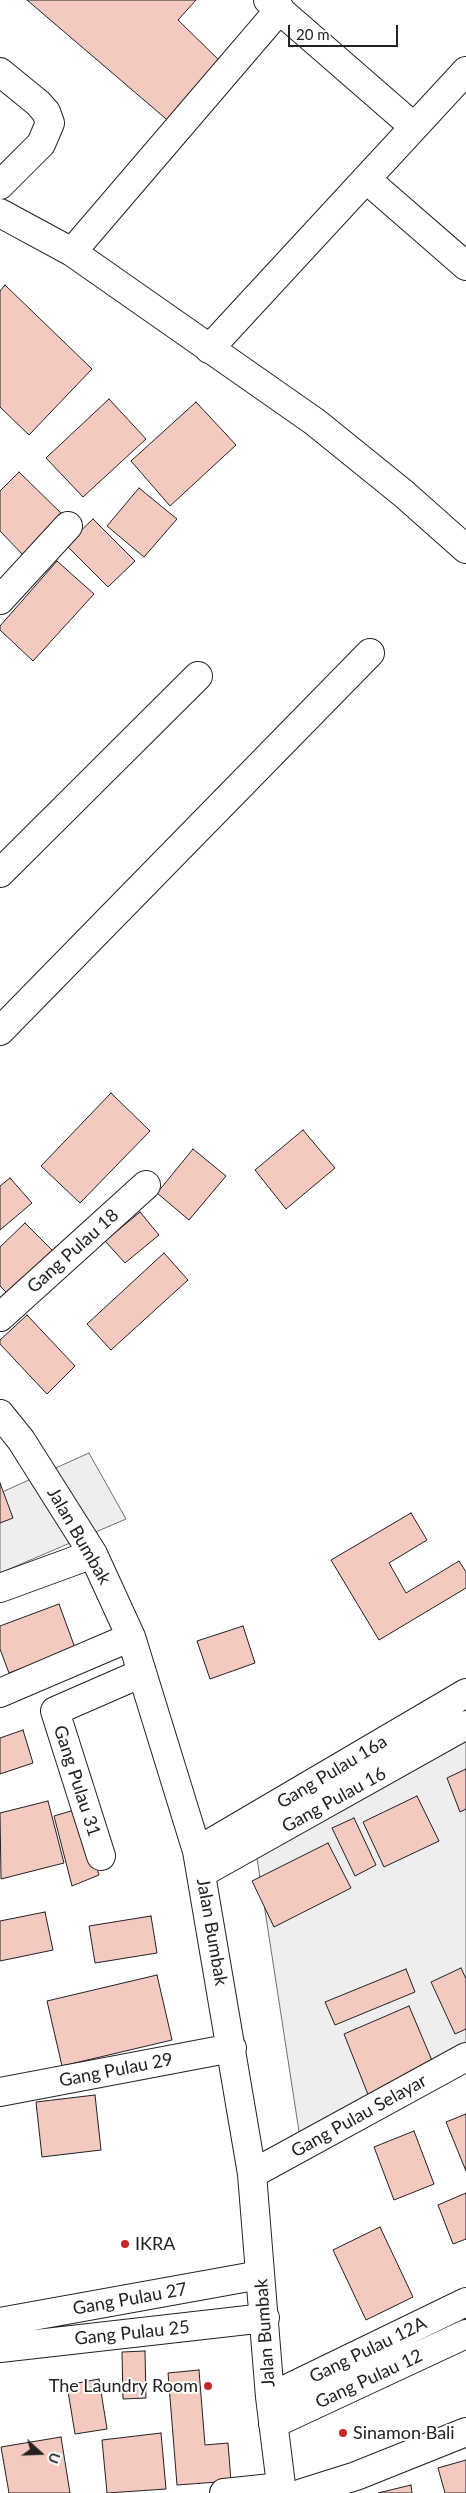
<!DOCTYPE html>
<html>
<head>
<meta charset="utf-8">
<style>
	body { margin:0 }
	#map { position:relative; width:466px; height:2493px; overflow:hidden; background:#fff; font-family:Lato,sans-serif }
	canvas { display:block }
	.north { position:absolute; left:15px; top:2428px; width:50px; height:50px; -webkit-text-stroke:4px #fff; paint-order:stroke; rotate:110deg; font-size:14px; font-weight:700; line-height:20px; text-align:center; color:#222 }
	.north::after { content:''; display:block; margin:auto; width:18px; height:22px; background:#222; clip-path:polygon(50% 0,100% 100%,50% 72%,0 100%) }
	.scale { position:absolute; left:288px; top:25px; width:110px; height:22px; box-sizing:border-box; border:2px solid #222; border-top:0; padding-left:6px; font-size:15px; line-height:18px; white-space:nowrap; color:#222; -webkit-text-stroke:4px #fff; paint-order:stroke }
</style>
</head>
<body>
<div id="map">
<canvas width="466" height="2493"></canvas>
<div class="north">U</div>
<div class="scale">20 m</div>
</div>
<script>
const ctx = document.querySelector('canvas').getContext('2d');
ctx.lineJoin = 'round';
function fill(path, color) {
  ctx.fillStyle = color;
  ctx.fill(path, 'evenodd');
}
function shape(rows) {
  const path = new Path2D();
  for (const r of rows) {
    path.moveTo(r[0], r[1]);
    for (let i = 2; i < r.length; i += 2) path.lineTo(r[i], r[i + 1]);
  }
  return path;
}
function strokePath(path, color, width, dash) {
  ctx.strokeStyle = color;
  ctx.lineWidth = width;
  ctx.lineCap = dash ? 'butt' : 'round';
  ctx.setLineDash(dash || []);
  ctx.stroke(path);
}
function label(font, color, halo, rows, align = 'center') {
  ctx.font = font + ' Lato,sans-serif';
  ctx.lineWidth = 4;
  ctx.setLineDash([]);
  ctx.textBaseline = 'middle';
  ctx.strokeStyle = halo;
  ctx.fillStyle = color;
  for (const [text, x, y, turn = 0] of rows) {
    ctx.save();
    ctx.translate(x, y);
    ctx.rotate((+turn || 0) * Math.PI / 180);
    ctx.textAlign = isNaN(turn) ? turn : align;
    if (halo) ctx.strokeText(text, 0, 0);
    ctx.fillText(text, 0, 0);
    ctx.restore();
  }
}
const green = shape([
	[89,1453,126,1519,0,1573,0,1493,89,1453],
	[466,1729,466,2062,302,2151,256,1852,466,1729]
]);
fill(green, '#eee');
strokePath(green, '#6f6f6f', 1);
const building = shape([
	[27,0,196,0,178,20,223,64,172,124,27,0],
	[5,285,92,369,29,435,0,407,0,291,5,285],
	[109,399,146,439,83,497,46,458,109,399],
	[196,402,236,445,170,506,131,461,196,402],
	[19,472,65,517,25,557,0,531,0,491,19,472],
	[139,488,177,519,144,557,107,526,139,488],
	[93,519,135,561,108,587,66,545,93,519],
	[57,561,94,594,33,661,0,630,0,626,57,561],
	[111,1093,150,1131,80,1203,41,1166,111,1093],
	[303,1130,335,1168,286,1209,255,1170,303,1130],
	[193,1149,226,1176,189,1220,157,1193,193,1149],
	[10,1178,32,1203,0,1230,0,1186,10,1178],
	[140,1212,159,1235,125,1263,105,1241,140,1212],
	[25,1223,57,1255,12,1298,0,1286,0,1247,25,1223],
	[164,1253,188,1280,111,1350,87,1324,164,1253],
	[27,1315,75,1366,47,1394,0,1344,0,1340,27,1315],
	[0,1483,13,1518,0,1523,0,1483],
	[411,1513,427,1540,389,1563,406,1593,459,1561,466,1572,466,1588,379,1640,331,1560,411,1513],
	[59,1604,75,1648,9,1673,0,1649,0,1626,59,1604],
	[243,1626,255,1663,210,1679,197,1641,243,1626],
	[23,1730,33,1763,0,1774,0,1738,23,1730],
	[466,1769,466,1809,460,1812,447,1778,466,1769],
	[417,1796,439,1841,384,1867,363,1822,417,1796],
	[48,1801,64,1863,1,1879,0,1813,48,1801],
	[81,1808,99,1875,72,1886,54,1816,81,1808],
	[354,1818,376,1865,355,1876,332,1828,354,1818],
	[328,1843,351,1888,274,1927,252,1881,328,1843],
	[45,1912,53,1950,0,1961,0,1921,45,1912],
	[151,1916,157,1953,95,1963,89,1926,151,1916],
	[461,1968,466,1979,466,2029,455,2034,431,1982,461,1968],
	[406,1969,415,1992,335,2025,325,2002,406,1969],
	[157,1975,172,2040,62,2066,47,2001,157,1975],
	[409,2006,436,2070,369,2097,344,2034,409,2006],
	[95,2095,101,2150,42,2157,36,2102,95,2095],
	[466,2114,466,2171,446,2122,466,2114],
	[414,2131,434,2184,394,2200,374,2147,414,2131],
	[466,2193,466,2239,453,2244,438,2205,466,2193],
	[380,2227,413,2297,366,2320,333,2250,380,2227],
	[145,2351,146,2398,123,2399,122,2352,145,2351],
	[199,2370,205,2445,228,2443,231,2481,177,2485,168,2373,199,2370],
	[99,2379,107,2429,75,2434,67,2385,99,2379],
	[161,2433,166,2489,107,2493,102,2440,161,2433],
	[61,2437,70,2493,9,2493,1,2447,61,2437],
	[466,2460,466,2493,445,2493,438,2468,466,2460],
	[411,2485,412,2493,378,2493,411,2485]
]);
fill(building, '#f3c9c0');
strokePath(building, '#222', 1);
const minor = shape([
	[268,0,414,127],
	[0,72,38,103,46,112,50,123,41,144,0,185],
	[366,179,466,266],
	[0,213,72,252,315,422,404,494,466,549],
	[72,252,280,9],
	[209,349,466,71],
	[0,600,68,526],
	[0,873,198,676],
	[0,1031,370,653],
	[0,1317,146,1185],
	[0,1414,21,1440,93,1554,131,1637,197,1851,252,2174,270,2397,282,2493],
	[0,1588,93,1554],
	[0,1693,131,1637],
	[197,1851,466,1693],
	[101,1856,55,1711,142,1673],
	[202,1873,466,1725],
	[0,2092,232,2048],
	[252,2174,466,2057],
	[0,2322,260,2275],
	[0,2348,265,2318],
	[270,2397,466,2302],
	[273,2424,466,2334],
	[224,2493,281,2487],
	[302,2493,356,2476,466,2432]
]);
strokePath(minor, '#222', 30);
strokePath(minor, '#fff', 28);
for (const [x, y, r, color] of [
	[125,2244,5,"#c62828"],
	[208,2386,5,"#c62828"],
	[343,2433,5,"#c62828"]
]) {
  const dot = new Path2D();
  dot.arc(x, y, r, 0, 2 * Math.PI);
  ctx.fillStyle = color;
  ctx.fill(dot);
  strokePath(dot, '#fff', 2);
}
label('18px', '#222', '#fff', [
	["Gang Pulau 18",73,1251,-42],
	["Jalan Bumbak",79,1536,60],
	["Gang Pulau 16a",332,1772,-31],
	["Gang Pulau 31",77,1781,72],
	["Gang Pulau 16",334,1800,-29],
	["Jalan Bumbak",212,1932,80],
	["Gang Pulau 29",116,2070,-11],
	["Gang Pulau Selayar",359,2116,-29],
	["Gang Pulau 27",130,2299,-10],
	["Gang Pulau 25",132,2333,-6],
	["Jalan Bumbak",265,2333,-94],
	["Gang Pulau 12A",368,2350,-26],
	["Gang Pulau 12",369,2379,-25]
]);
label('18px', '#222', '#fff', [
	["IKRA",135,2244],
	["The Laundry Room",198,2386,"right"],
	["Sinamon Bali",353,2433]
], 'left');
</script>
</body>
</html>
